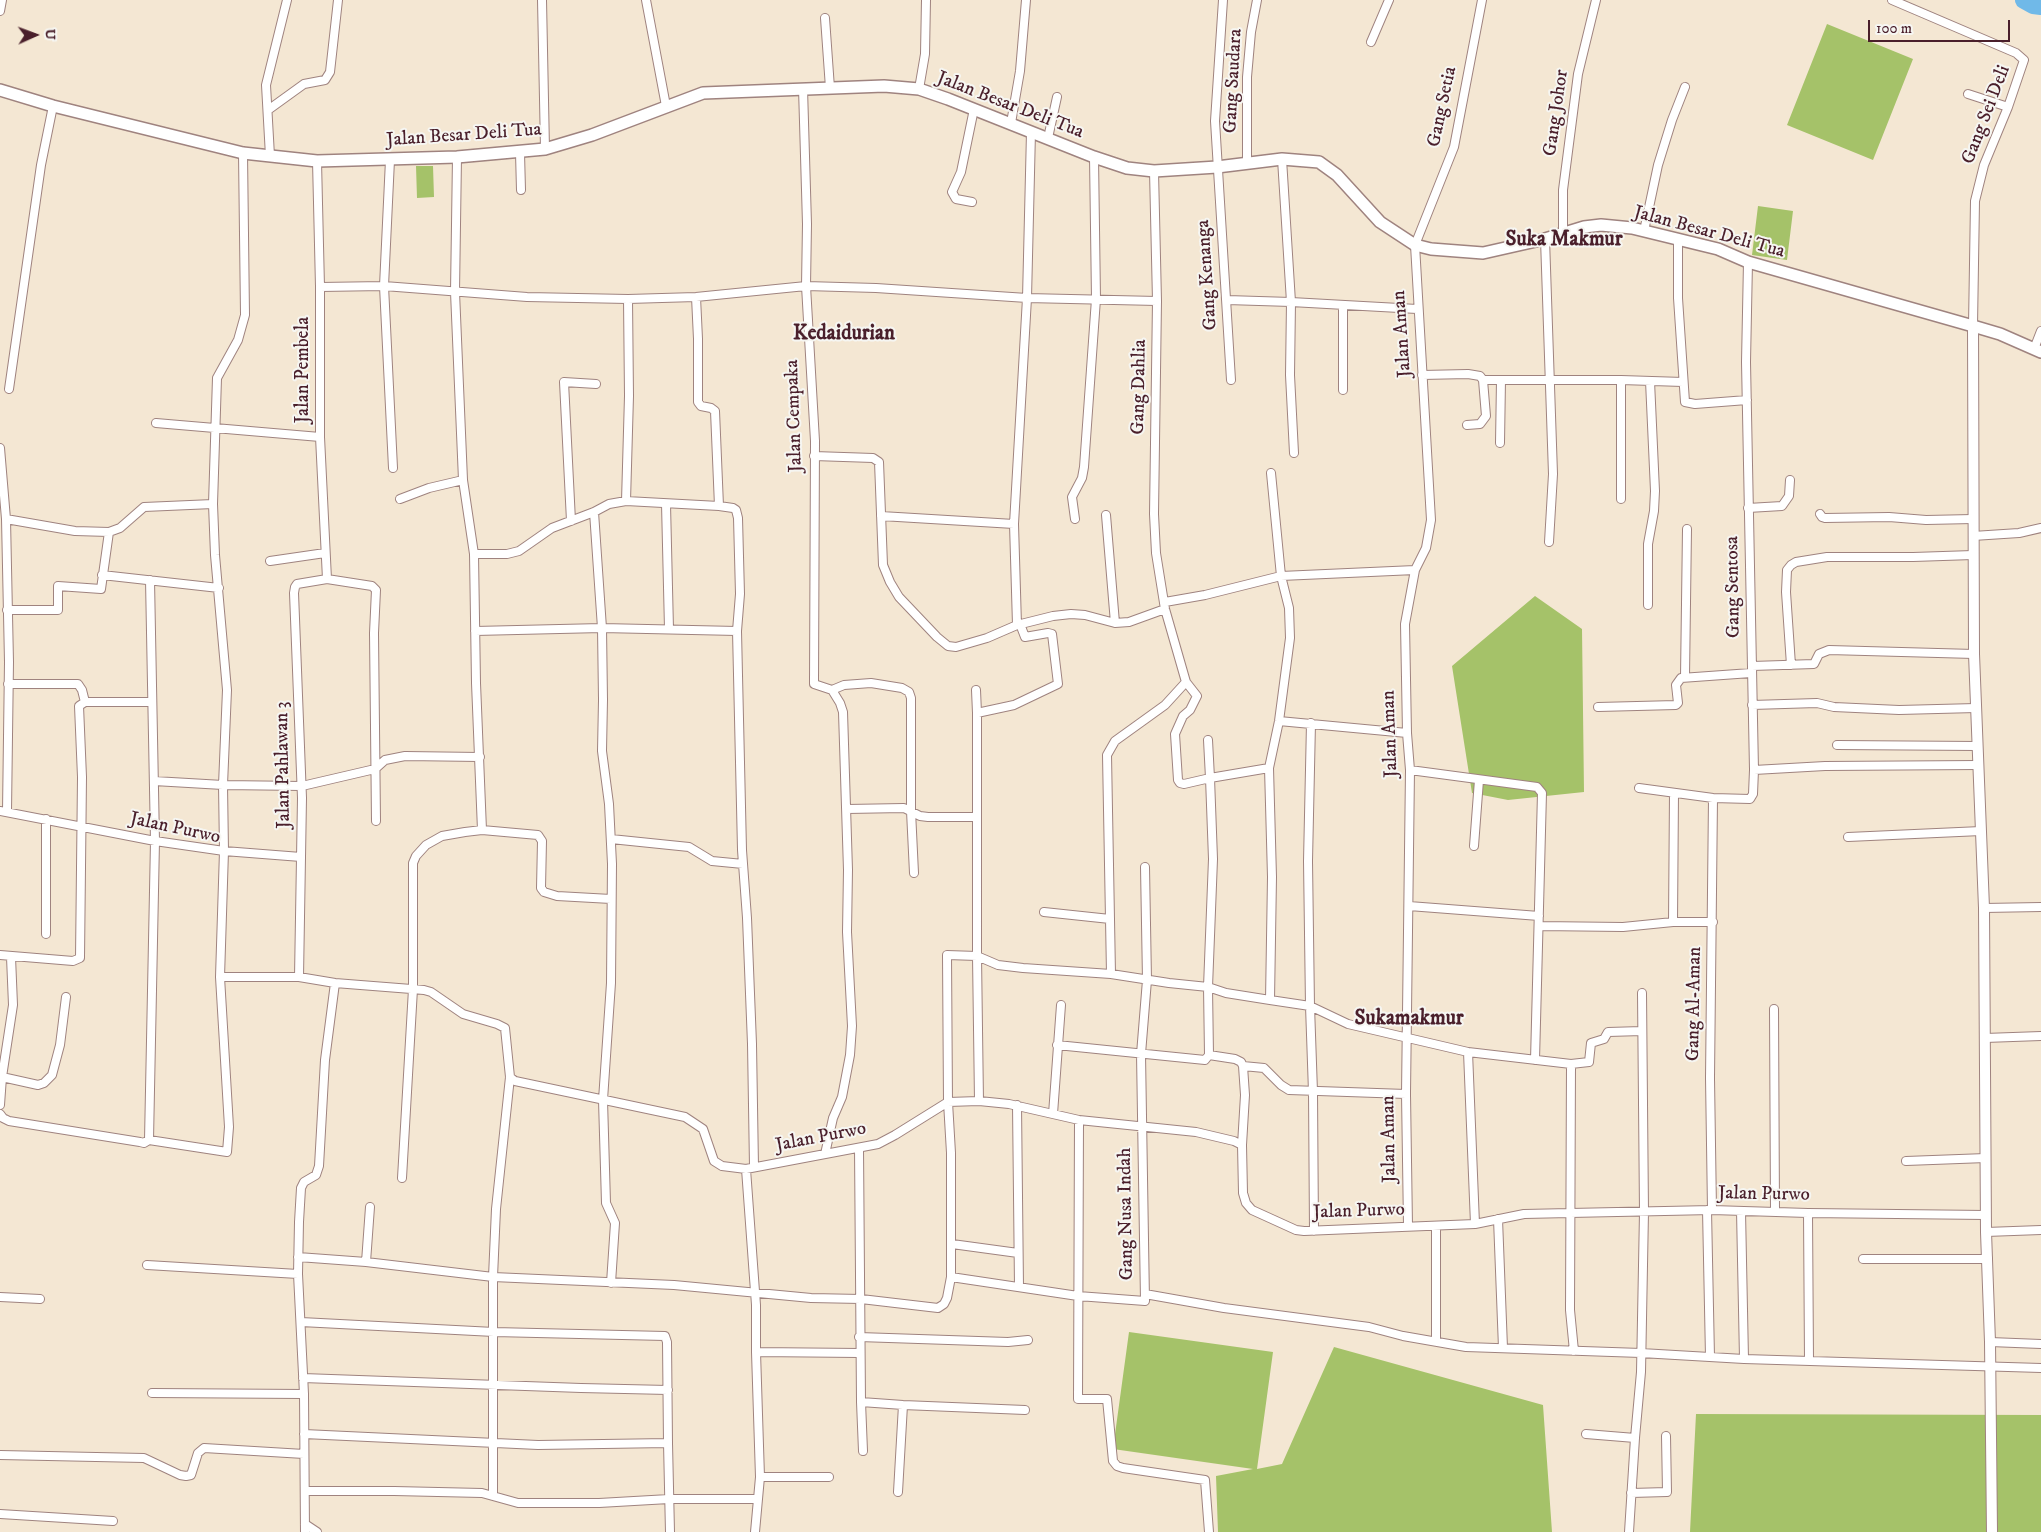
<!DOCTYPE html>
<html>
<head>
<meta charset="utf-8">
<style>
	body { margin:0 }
	#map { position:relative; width:2041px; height:1532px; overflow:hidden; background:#f4e7d3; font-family:"IM FELL DW Pica",serif }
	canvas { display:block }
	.north { position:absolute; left:10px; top:10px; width:50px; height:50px; -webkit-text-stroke:4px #f6f6f2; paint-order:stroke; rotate:88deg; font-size:14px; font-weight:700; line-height:20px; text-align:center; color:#4a1f2b }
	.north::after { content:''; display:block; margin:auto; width:18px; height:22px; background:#4a1f2b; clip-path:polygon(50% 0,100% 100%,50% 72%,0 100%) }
	.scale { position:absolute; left:1868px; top:20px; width:142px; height:22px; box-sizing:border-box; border:2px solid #4a1f2b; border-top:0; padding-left:6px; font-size:15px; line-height:18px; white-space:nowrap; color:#4a1f2b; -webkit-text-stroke:4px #f6f6f2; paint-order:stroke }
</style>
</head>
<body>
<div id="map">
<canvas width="2041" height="1532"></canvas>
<div class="north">U</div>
<div class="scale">100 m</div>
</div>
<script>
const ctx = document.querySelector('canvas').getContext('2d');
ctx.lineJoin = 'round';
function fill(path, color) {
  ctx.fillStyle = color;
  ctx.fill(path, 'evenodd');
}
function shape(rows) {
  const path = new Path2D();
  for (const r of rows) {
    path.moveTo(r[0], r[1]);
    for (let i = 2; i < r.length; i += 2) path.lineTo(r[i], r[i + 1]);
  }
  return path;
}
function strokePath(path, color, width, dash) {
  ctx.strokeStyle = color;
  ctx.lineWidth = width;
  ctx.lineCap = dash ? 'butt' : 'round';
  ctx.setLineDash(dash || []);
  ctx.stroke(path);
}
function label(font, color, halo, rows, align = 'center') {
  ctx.font = font + ' "IM FELL DW Pica",serif';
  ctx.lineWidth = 4;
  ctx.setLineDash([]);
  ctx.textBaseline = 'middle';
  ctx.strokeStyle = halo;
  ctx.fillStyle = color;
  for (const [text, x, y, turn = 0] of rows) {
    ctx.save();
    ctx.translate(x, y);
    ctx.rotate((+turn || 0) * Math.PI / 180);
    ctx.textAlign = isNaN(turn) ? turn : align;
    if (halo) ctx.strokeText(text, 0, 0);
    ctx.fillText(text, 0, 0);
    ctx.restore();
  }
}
fill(shape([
	[1827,24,1913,59,1873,160,1787,125],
	[416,166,433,166,434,197,417,198],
	[1758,206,1793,211,1787,260,1752,255],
	[1535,596,1582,629,1584,792,1508,800,1472,793,1452,666],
	[1129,1332,1273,1352,1257,1469,1282,1464,1334,1347,1543,1405,1552,1532,1218,1532,1216,1476,1253,1469,1113,1449],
	[1696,1414,2041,1415,2041,1532,1690,1532]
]), '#a5c269');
strokePath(shape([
	[2024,0,2033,5,2041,6]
]), '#70b9e8', 18);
const street = shape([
	[542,0,545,149],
	[646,0,666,106],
	[1223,0,1215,121,1231,380],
	[1892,0,2016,53,2024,60,2008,107,1984,165,1975,201,1973,326],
	[0,11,2,0],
	[825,18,830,88],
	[1371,42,1389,0],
	[803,88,807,224,806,286,815,441,814,684,832,690,840,703,843,712,848,870,847,932,852,1026,850,1055,842,1097,833,1118,825,1154],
	[919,89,925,54,926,0],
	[1968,94,2008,107],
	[268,110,304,84,325,80,330,72,338,0],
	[1011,123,1020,71,1026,0],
	[1048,138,1057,97],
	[520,153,521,190],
	[270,156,266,85,287,0],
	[457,157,455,292,463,480,474,554,476,683,482,830],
	[1282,159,1291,302,1290,375,1294,453],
	[390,160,384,286,393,468],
	[317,161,320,287,320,437,327,579],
	[1247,163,1247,77,1251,32,1257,0],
	[972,202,956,199,952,192,961,172,974,109],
	[1644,231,1658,165,1672,120,1685,87],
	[1563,233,1563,190,1578,74,1596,0],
	[1545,239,1553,474,1549,542],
	[1678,240,1678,298,1685,402,1695,404,1747,400],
	[320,287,384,286,527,297,628,299,696,297,806,286,876,288,1027,298,1157,301],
	[696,297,698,339,698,402,701,406,711,408,715,411,719,506],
	[1227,300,1291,302,1417,309],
	[2034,349,2041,331],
	[1422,375,1468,374,1480,376,1483,380,1621,380,1683,382],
	[1621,380,1621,499],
	[9,389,41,165,53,106],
	[1343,390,1343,305],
	[156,423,320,437],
	[1467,425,1480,424,1486,416,1483,380],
	[1500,443,1501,380],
	[0,448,6,519,9,662,7,811],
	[814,456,873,458,879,462,883,565,890,582,899,597,937,637,948,646,956,647,987,638,1017,625,1014,524,1027,298,1031,132],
	[1271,473,1281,576,1289,608,1290,638,1279,721,1269,768,1272,877,1270,1000,1310,1006,1348,1024,1468,1052,1571,1064,1570,1310,1574,1351],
	[400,499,429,488,463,480],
	[626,501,629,396,628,299],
	[666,504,669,629],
	[1748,508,1782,506,1789,496,1790,480],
	[594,512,602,628,603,700,602,751,609,804,612,864,611,983,603,1100,606,1203,615,1223,611,1283],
	[1820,514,1822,517,1825,518,1889,517,1926,520,1973,519],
	[1106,515,1115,623],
	[881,516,1014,524],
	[6,519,75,531,109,532,120,528,144,507,213,504],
	[1075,519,1072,497,1082,478,1084,467,1096,299,1094,157],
	[571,521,564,382,596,384],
	[1973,536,2019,533,2041,528],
	[474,554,507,554,519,551,552,528,594,512,609,504,626,501,719,506,733,508,736,510,738,518,740,594,737,631],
	[270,561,325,553],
	[102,575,219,588],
	[1165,602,1205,595,1281,576,1415,570],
	[1648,605,1648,544,1654,511,1655,491,1650,381],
	[7,610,58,610,58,586,101,589,109,532],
	[1017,625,1053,616,1071,614,1085,615,1115,623,1129,622,1165,609],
	[475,631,602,628,737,631,742,850,747,918,752,1044,754,1167],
	[1791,665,1786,592,1787,570,1791,565,1796,562,1827,557,1913,557,1973,555],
	[1752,666,1814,664,1819,654,1829,650,1974,654],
	[1685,677,1687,529],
	[1186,682,1197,696,1190,710,1183,716,1175,734,1178,780,1180,783,1184,784,1210,778,1208,740],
	[8,684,78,684,82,690,85,702],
	[832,690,844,685,871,683,902,688,909,692,911,698,911,811,914,873],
	[976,690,977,713],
	[1752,705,1817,703,1834,707,1899,710,1976,708],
	[1598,707,1676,705,1678,703,1676,685,1681,678,1751,673],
	[1279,721,1407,733],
	[1311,723,1308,861,1310,1006,1313,1092,1314,1231],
	[1837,745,1977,746],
	[1269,768,1210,778,1213,859,1208,987,1226,993,1270,1000],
	[1410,770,1537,787,1542,793,1535,1060],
	[1754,770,1825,766,1978,765],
	[154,781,223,785,302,786,375,769,385,760,405,756,480,757],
	[1639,788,1713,798,1750,799,1753,794,1754,770,1746,362,1748,262],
	[847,809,904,808,920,816,928,817,976,817],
	[0,811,155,841,224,851,301,857],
	[1848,837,1981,831],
	[611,839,689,847,712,861,743,864],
	[1474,846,1479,780],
	[1409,906,1539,916],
	[1984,908,2041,907],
	[1044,912,1110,919],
	[1673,922,1674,793],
	[1539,926,1623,927,1673,922,1713,922],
	[46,934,46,819],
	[0,955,73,961,80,958,82,777,79,706,85,702,152,702],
	[1111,974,1107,755,1115,741,1165,705,1186,682,1165,609,1156,553,1154,514,1157,301,1154,171],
	[220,977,299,977,335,983,424,990,431,992,463,1014,497,1024,505,1028,510,1077,496,1209,493,1277,493,1496],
	[299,977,302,798,294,593,295,587,297,584,327,579,372,586,376,590,374,633,376,821],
	[1774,1009,1775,1212],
	[1985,1038,2041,1036],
	[1468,1052,1475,1224],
	[1209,1055,1235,1059,1241,1062,1243,1066,1245,1095,1242,1145],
	[1571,1064,1589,1062,1591,1043,1604,1039,1608,1032,1642,1031],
	[1243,1066,1264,1068,1281,1085,1289,1090,1406,1094],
	[2,1077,38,1085,44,1083,52,1075,60,1045,66,997],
	[510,1077,515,1081,685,1117,703,1129,714,1161,722,1166,746,1169,878,1144,895,1135,948,1102,979,1101,1009,1104,1079,1120,1196,1132,1234,1141,1242,1145,1243,1193,1246,1203,1252,1210,1296,1230,1304,1231,1475,1224,1524,1214,1570,1213,1712,1210,1808,1213,1986,1215],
	[979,1101,977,956,977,713,1014,705,1058,684,1052,634,1048,633,1025,637,1020,624],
	[0,1105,2,1077,13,1005,11,957],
	[1017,1105,1019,1287],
	[0,1114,3,1118,9,1121,140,1142,144,1143,149,1140,227,1152,229,1127,220,977,224,851,223,785,227,690,215,555,213,504,217,378,238,340,245,315,243,153],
	[1053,1114,1061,1005],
	[1079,1120,1078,1399,1107,1399,1113,1461,1117,1466,1123,1468,1205,1480,1209,1532],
	[149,1140,155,841,150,580],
	[859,1148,861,1402],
	[1906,1161,1986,1158],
	[746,1169,756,1305,756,1352,760,1477,755,1532],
	[402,1178,413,989,413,863,416,856,426,845,442,836,465,832,482,830,538,835,542,841,541,888,544,892,557,896,611,899],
	[1707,1210,1710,1357],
	[1712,1210,1710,1078,1713,798],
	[1741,1211,1744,1359],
	[1808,1213,1809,1360],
	[1498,1219,1503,1348],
	[1408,1226,1406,1094,1410,770,1407,733,1405,624,1415,570,1426,548,1431,520,1415,245,1454,147,1482,0],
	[1986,1232,2041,1230],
	[952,1244,1018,1253],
	[298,1257,366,1262,493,1277,674,1285,811,1298,861,1299,938,1308,944,1304,947,1298,951,1277,951,1153,948,1102,947,955,977,956,998,965,1023,968,1111,974,1169,983,1208,987,1209,1055,1205,1060,1057,1045],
	[1863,1259,1988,1259],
	[366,1262,370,1207],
	[147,1265,298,1274],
	[951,1277,1078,1296,1145,1301,1141,1054,1147,980,1145,867],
	[1145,1294,1224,1308,1369,1327,1403,1336,1466,1347,1641,1353,1744,1359,2041,1368],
	[0,1297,40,1299],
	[301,1322,494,1332,665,1336,667,1342,668,1443,670,1532],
	[859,1337,1008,1342,1028,1340],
	[1436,1341,1436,1226],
	[1990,1342,2041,1344],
	[756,1352,860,1353],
	[303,1378,581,1388,668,1390],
	[152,1393,304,1394],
	[304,1434,538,1445,668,1443],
	[1586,1434,1635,1438],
	[863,1451,861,1402,903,1405,1025,1410],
	[0,1455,144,1458,180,1475,186,1476,191,1475,198,1453,204,1448,304,1454],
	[760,1477,829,1477],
	[305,1491,394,1491,482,1493,518,1503,599,1503,669,1499,758,1499],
	[898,1492,903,1405],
	[1631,1493,1667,1492,1666,1436],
	[0,1514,113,1521],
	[305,1524,317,1532],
	[305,1532,304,1394,298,1274,299,1222,301,1188,304,1182,316,1175,319,1166,325,1060,335,983],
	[1629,1532,1635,1438,1641,1372,1644,1212,1642,993]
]);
const secondary = shape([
	[1973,326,1974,654,1984,908,1986,1232,1990,1342,1992,1532]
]);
const primary = shape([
	[0,90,53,106,243,153,317,161,457,157,545,149,592,135,703,93,884,86,919,89,948,99,1094,157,1127,168,1154,171,1217,167,1282,159,1319,162,1337,175,1380,222,1415,245,1431,249,1483,253,1545,239,1584,227,1601,225,1632,228,1718,249,1748,262,1973,326,2000,334,2041,352]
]);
strokePath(street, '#9f837f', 10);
strokePath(secondary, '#9f837f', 12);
strokePath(primary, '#9f837f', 14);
strokePath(street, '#fff', 8);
strokePath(secondary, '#fff', 10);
strokePath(primary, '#fff', 11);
label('19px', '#4a1f2b', '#f6f6f2', [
	["Gang Saudara",1234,81,-87],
	["Jalan Besar Deli Tua",1010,106,21],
	["Gang Setia",1443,107,-78],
	["Gang Johor",1557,113,-82],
	["Gang Sei Deli",1987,115,-69],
	["Jalan Besar Deli Tua",464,136,-4],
	["Jalan Besar Deli Tua",1709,233,15],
	["Gang Kenanga",1208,275,-94],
	["Jalan Aman",1403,334,-94],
	["Jalan Pembela",304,370,-90],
	["Gang Dahlia",1140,387,-89],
	["Jalan Cempaka",795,416,-92],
	["Gang Sentosa",1734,587,-91],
	["Jalan Aman",1391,734,-92],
	["Jalan Pahlawan 3",284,765,-91],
	["Jalan Purwo",175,829,12],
	["Gang Al-Aman",1695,1004,-89],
	["Jalan Purwo",821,1138,-11],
	["Jalan Aman",1390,1139,-91],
	["Jalan Purwo",1764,1195,1],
	["Jalan Purwo",1359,1212,-2],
	["Gang Nusa Indah",1127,1214,-91]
]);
label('bold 21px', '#4a1f2b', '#f6f6f2', [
	["Suka Makmur",1564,241],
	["Kedaidurian",844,335],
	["Sukamakmur",1409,1020]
]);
</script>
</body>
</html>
